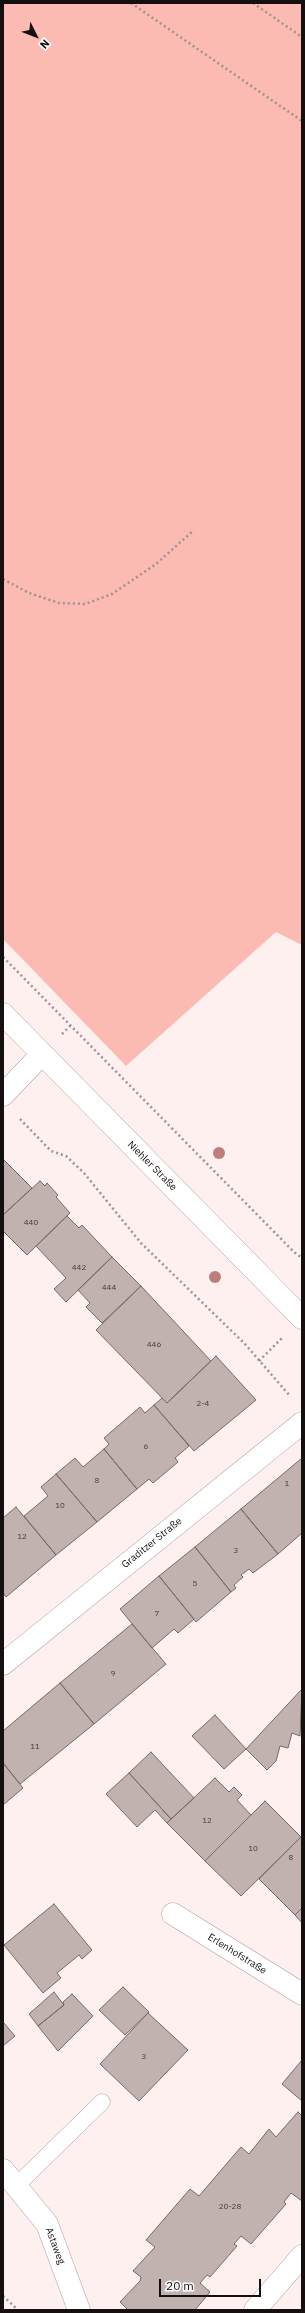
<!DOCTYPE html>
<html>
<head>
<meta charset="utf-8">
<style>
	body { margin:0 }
	#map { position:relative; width:305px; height:2313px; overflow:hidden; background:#fef0ee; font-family:"IBM Plex Sans",sans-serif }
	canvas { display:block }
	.frame { position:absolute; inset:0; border:4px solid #15100f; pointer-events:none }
	.north { position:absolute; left:16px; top:16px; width:40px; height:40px; -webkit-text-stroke:3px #fff; paint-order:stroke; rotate:132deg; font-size:11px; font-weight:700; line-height:16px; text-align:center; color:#15100f }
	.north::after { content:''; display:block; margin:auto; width:14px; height:18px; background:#15100f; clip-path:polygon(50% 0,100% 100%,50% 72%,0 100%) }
	.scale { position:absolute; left:159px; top:2279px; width:102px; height:18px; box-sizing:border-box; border:2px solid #15100f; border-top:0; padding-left:5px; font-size:12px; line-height:14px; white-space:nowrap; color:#15100f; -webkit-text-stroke:3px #fff; paint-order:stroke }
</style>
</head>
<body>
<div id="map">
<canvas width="305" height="2313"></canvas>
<div class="frame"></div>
<div class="north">N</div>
<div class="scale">20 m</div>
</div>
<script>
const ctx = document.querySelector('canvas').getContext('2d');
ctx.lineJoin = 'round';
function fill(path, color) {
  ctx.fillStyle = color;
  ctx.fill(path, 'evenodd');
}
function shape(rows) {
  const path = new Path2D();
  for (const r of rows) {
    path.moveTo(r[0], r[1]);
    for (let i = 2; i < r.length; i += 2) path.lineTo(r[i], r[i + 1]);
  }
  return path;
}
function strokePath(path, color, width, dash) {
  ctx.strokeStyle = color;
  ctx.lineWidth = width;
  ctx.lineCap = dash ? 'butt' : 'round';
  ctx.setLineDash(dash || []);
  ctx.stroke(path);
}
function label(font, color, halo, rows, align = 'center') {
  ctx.font = font + ' "IBM Plex Sans",sans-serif';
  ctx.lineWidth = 3;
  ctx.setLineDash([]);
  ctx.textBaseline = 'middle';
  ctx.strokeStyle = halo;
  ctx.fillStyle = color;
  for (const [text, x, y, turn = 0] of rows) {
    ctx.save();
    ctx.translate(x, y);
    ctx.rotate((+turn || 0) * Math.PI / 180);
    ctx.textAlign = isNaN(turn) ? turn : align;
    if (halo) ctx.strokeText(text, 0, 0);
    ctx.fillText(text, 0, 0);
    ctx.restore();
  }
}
fill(shape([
	[3,3,302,3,302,945,276,932,126,1066,3,939]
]), '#fbbbb3');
const building = shape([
	[3,1159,32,1188,3,1215,3,1159],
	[40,1181,45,1186,47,1183,58,1195,56,1197,70,1213,27,1255,3,1231,3,1215,40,1181],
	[67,1216,79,1228,82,1225,112,1257,66,1302,54,1289,66,1278,36,1246,67,1216],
	[112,1257,141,1286,102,1323,86,1307,90,1303,78,1290,112,1257],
	[141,1286,211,1361,167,1403,96,1330,141,1286],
	[216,1356,256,1400,194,1451,154,1405,162,1398,167,1403,216,1356],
	[154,1405,189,1446,175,1458,178,1462,153,1483,149,1479,137,1489,104,1449,109,1444,104,1438,140,1407,145,1413,154,1405],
	[104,1449,137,1489,97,1522,56,1474,75,1458,83,1467,104,1449],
	[302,1458,302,1533,278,1554,241,1509,302,1458],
	[56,1474,97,1522,56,1555,24,1516,48,1496,41,1487,56,1474],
	[16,1507,56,1555,6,1597,3,1593,3,1518,16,1507],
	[241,1509,278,1554,253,1573,249,1569,241,1575,243,1577,234,1585,236,1588,231,1592,195,1547,241,1509],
	[195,1547,231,1592,196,1622,159,1576,195,1547],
	[159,1576,194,1619,178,1633,174,1629,152,1648,120,1609,159,1576],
	[132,1624,166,1664,94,1724,60,1683,132,1624],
	[60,1683,94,1724,20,1784,3,1763,3,1731,60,1683],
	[302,1689,300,1736,292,1733,288,1748,280,1746,276,1761,267,1770,246,1749,302,1689],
	[215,1715,246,1749,224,1769,192,1736,215,1715],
	[151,1752,194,1798,171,1819,129,1773,151,1752],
	[3,1763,23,1788,3,1805,3,1763],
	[129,1773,171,1819,167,1823,155,1810,137,1827,106,1794,129,1773],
	[215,1778,229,1792,234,1787,242,1795,237,1800,251,1815,205,1861,167,1823,215,1778],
	[265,1801,301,1837,241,1896,205,1861,265,1801],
	[302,1836,302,1908,295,1915,259,1879,302,1836],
	[54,1904,92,1950,82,1959,79,1955,57,1973,61,1978,43,1993,4,1945,54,1904],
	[302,1908,302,1923,295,1915,302,1908],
	[123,1987,149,2012,125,2035,99,2010,123,1987],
	[54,1992,64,2005,38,2026,29,2014,54,1992],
	[72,1994,93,2016,58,2051,38,2026,64,2005,63,2002,72,1994],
	[148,2013,188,2050,139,2101,100,2064,148,2013],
	[3,2022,15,2036,3,2046,3,2022],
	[302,2060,302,2101,282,2084,302,2060],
	[298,2112,302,2116,302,2201,291,2193,284,2202,286,2204,251,2244,241,2236,234,2244,237,2246,210,2277,207,2275,200,2283,210,2292,195,2310,128,2310,120,2302,140,2281,141,2277,133,2271,155,2247,146,2240,190,2189,199,2196,241,2147,249,2154,269,2129,276,2137,298,2112]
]);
fill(building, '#c2b2af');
strokePath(building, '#776866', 1);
const service = shape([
	[16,2186,102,2102]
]);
const minor = shape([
	[3,1095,42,1054],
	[3,1664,302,1423],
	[173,1914,302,1994],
	[3,2170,47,2224,79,2310],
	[255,2310,302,2256]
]);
const tertiary = shape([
	[3,1014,302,1318]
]);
strokePath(service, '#b0a09e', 17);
strokePath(minor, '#b0a09e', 23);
strokePath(tertiary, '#b0a09e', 23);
strokePath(shape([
	[131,3,302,121],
	[253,3,302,37],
	[3,579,29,593,59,603,85,604,112,594,156,564,194,530],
	[3,957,294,1252,302,1258],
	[62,1034,70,1026],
	[20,1119,51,1151,66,1156,84,1173,141,1243,245,1344,290,1396],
	[259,1361,282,1338],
	[3,2296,18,2310]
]), '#9c9290', 2.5, [2, 3]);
strokePath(service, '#fff', 16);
strokePath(minor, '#fff', 22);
strokePath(tertiary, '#fff', 22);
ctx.fillStyle = '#bd7e7b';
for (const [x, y] of [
	[219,1153],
	[215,1277]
]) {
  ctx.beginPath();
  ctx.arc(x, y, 6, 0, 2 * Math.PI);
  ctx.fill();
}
label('8px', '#403837', null, [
	["440",31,1223],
	["442",79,1268],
	["444",109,1288],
	["446",154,1345],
	["2-4",203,1404],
	["6",146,1447],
	["8",97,1481],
	["1",287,1484],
	["10",60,1506],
	["12",22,1537],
	["3",236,1551],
	["5",195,1584],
	["7",157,1614],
	["9",113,1674],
	["11",35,1747],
	["12",207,1821],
	["10",253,1849],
	["8",291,1858],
	["3",144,2057],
	["20-28",230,2207]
]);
label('10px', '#15100f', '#fff', [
	["Niehler Straße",152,1166,45],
	["Graditzer Straße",152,1543,-39],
	["Erlenhofstraße",237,1954,32],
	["Astaweg",55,2246,69]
]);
</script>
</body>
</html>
